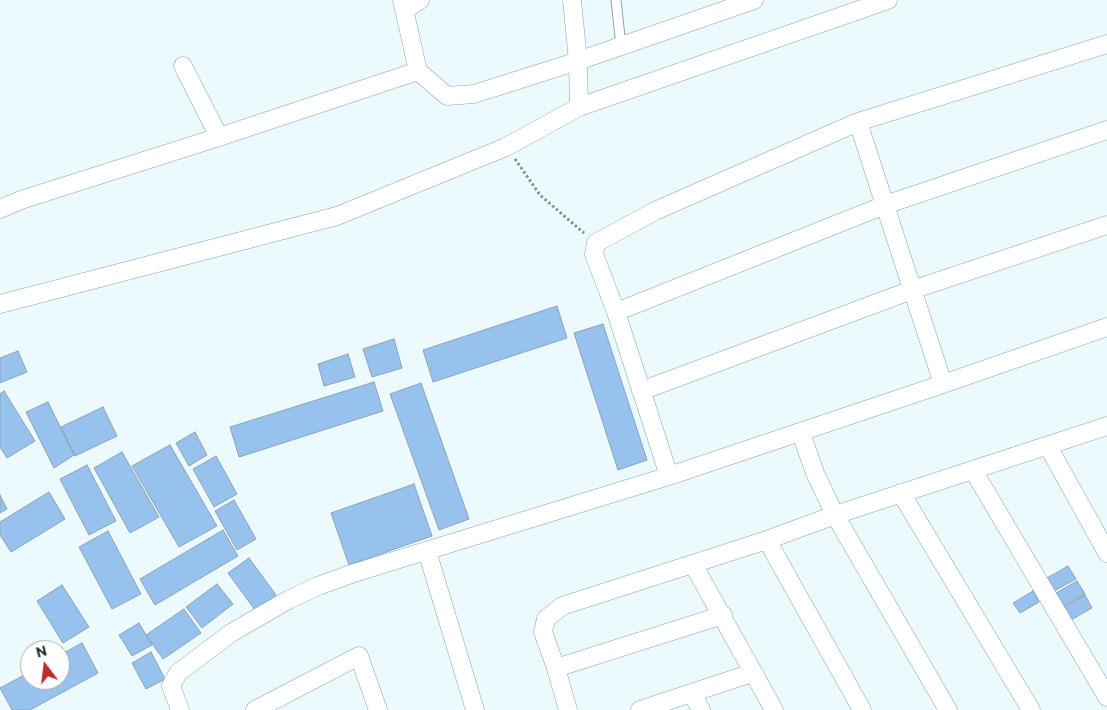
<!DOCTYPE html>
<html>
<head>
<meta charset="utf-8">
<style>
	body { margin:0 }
	#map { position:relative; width:1107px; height:710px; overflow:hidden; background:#edfafd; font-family:Commissioner,sans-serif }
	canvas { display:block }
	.north { position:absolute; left:20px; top:640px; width:50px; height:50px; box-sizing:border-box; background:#fff; border:1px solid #a9adaf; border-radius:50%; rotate:345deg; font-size:14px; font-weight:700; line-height:20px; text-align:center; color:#273336 }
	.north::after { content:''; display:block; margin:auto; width:18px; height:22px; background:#ba2c27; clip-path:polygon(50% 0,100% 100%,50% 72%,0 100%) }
</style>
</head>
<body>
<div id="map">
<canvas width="1107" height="710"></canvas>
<div class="north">N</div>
</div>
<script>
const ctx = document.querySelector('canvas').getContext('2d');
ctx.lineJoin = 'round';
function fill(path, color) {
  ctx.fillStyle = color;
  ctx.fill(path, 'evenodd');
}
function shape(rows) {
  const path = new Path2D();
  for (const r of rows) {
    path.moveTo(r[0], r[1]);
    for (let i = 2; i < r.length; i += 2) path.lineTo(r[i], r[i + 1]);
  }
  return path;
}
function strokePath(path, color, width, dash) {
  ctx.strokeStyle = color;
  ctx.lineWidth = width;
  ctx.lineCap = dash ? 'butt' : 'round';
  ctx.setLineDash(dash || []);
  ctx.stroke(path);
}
const building = shape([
	[557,306,567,338,433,382,423,350,557,306],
	[603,324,647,460,618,470,574,333,603,324],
	[394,339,402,368,372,377,363,349,394,339],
	[18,351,27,372,0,383,0,358,18,351],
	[348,354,355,377,324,386,318,364,348,354],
	[374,382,383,411,239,457,230,427,374,382],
	[421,383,469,519,439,530,390,394,421,383],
	[4,391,35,441,7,458,0,447,0,394,4,391],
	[48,402,74,455,54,468,26,412,48,402],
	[103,407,117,436,75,456,61,427,103,407],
	[195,432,207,455,189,466,176,443,195,432],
	[170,445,217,526,179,547,132,466,170,445],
	[122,452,159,517,130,533,94,468,122,452],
	[216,456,237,494,214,507,193,469,216,456],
	[87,465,116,521,89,535,60,479,87,465],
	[414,484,432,536,349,565,331,513,414,484],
	[49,492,65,519,11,552,0,535,0,522,49,492],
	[0,495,7,509,0,513,0,495],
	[234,500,256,539,237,550,215,511,234,500],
	[223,530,238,556,155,605,140,579,223,530],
	[108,531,141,594,112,609,79,547,108,531],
	[249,558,276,595,255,610,228,573,249,558],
	[1068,566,1076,579,1054,591,1047,578,1068,566],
	[1077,581,1085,594,1063,606,1056,593,1077,581],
	[217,584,233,604,202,628,186,607,217,584],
	[62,585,89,627,63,643,37,601,62,585],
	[1033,591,1039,602,1020,613,1013,603,1033,591],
	[1085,595,1092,608,1071,620,1064,607,1085,595],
	[184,609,201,633,163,659,146,635,184,609],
	[139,623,152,645,132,656,119,635,139,623],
	[82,643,98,673,30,710,12,710,0,688,30,672,30,680,60,680,60,655,82,643],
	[151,652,165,679,146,689,132,663,151,652]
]);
fill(building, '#96c2ed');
strokePath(building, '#8ea2b4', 1);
const service = shape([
	[616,0,621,46]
]);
const minor = shape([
	[402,0,418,71],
	[572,0,578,61,579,107],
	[405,10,420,0],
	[183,66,219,137],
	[858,122,943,384],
	[0,209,21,200,219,137,418,71,447,96,474,94,578,61,754,0],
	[0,304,337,216,506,147,579,107,888,0],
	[616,312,885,205,1107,130],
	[641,391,912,290,1107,225],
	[801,433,815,473,835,515,948,710],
	[1048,446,1107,553],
	[973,470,1107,697],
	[669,476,616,312,594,254,596,243,655,211,858,122,1107,44],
	[901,493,1031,710],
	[767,540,862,710],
	[427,551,475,710],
	[693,564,774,710],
	[556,668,723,615],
	[692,694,701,710],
	[180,710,171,686,178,673,231,633,288,600,318,586,351,574,669,476,943,384,1107,327],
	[255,710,359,656,378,710],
	[568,710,556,668,543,632,546,619,562,606,767,540,835,515,1107,426],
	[640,710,752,673]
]);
strokePath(service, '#87a5ac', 11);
strokePath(minor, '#87a5ac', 19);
strokePath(shape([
	[515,159,540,195,584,233]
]), '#859295', 3, [2.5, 2.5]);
strokePath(service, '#fff', 9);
strokePath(minor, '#fff', 18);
</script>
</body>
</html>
